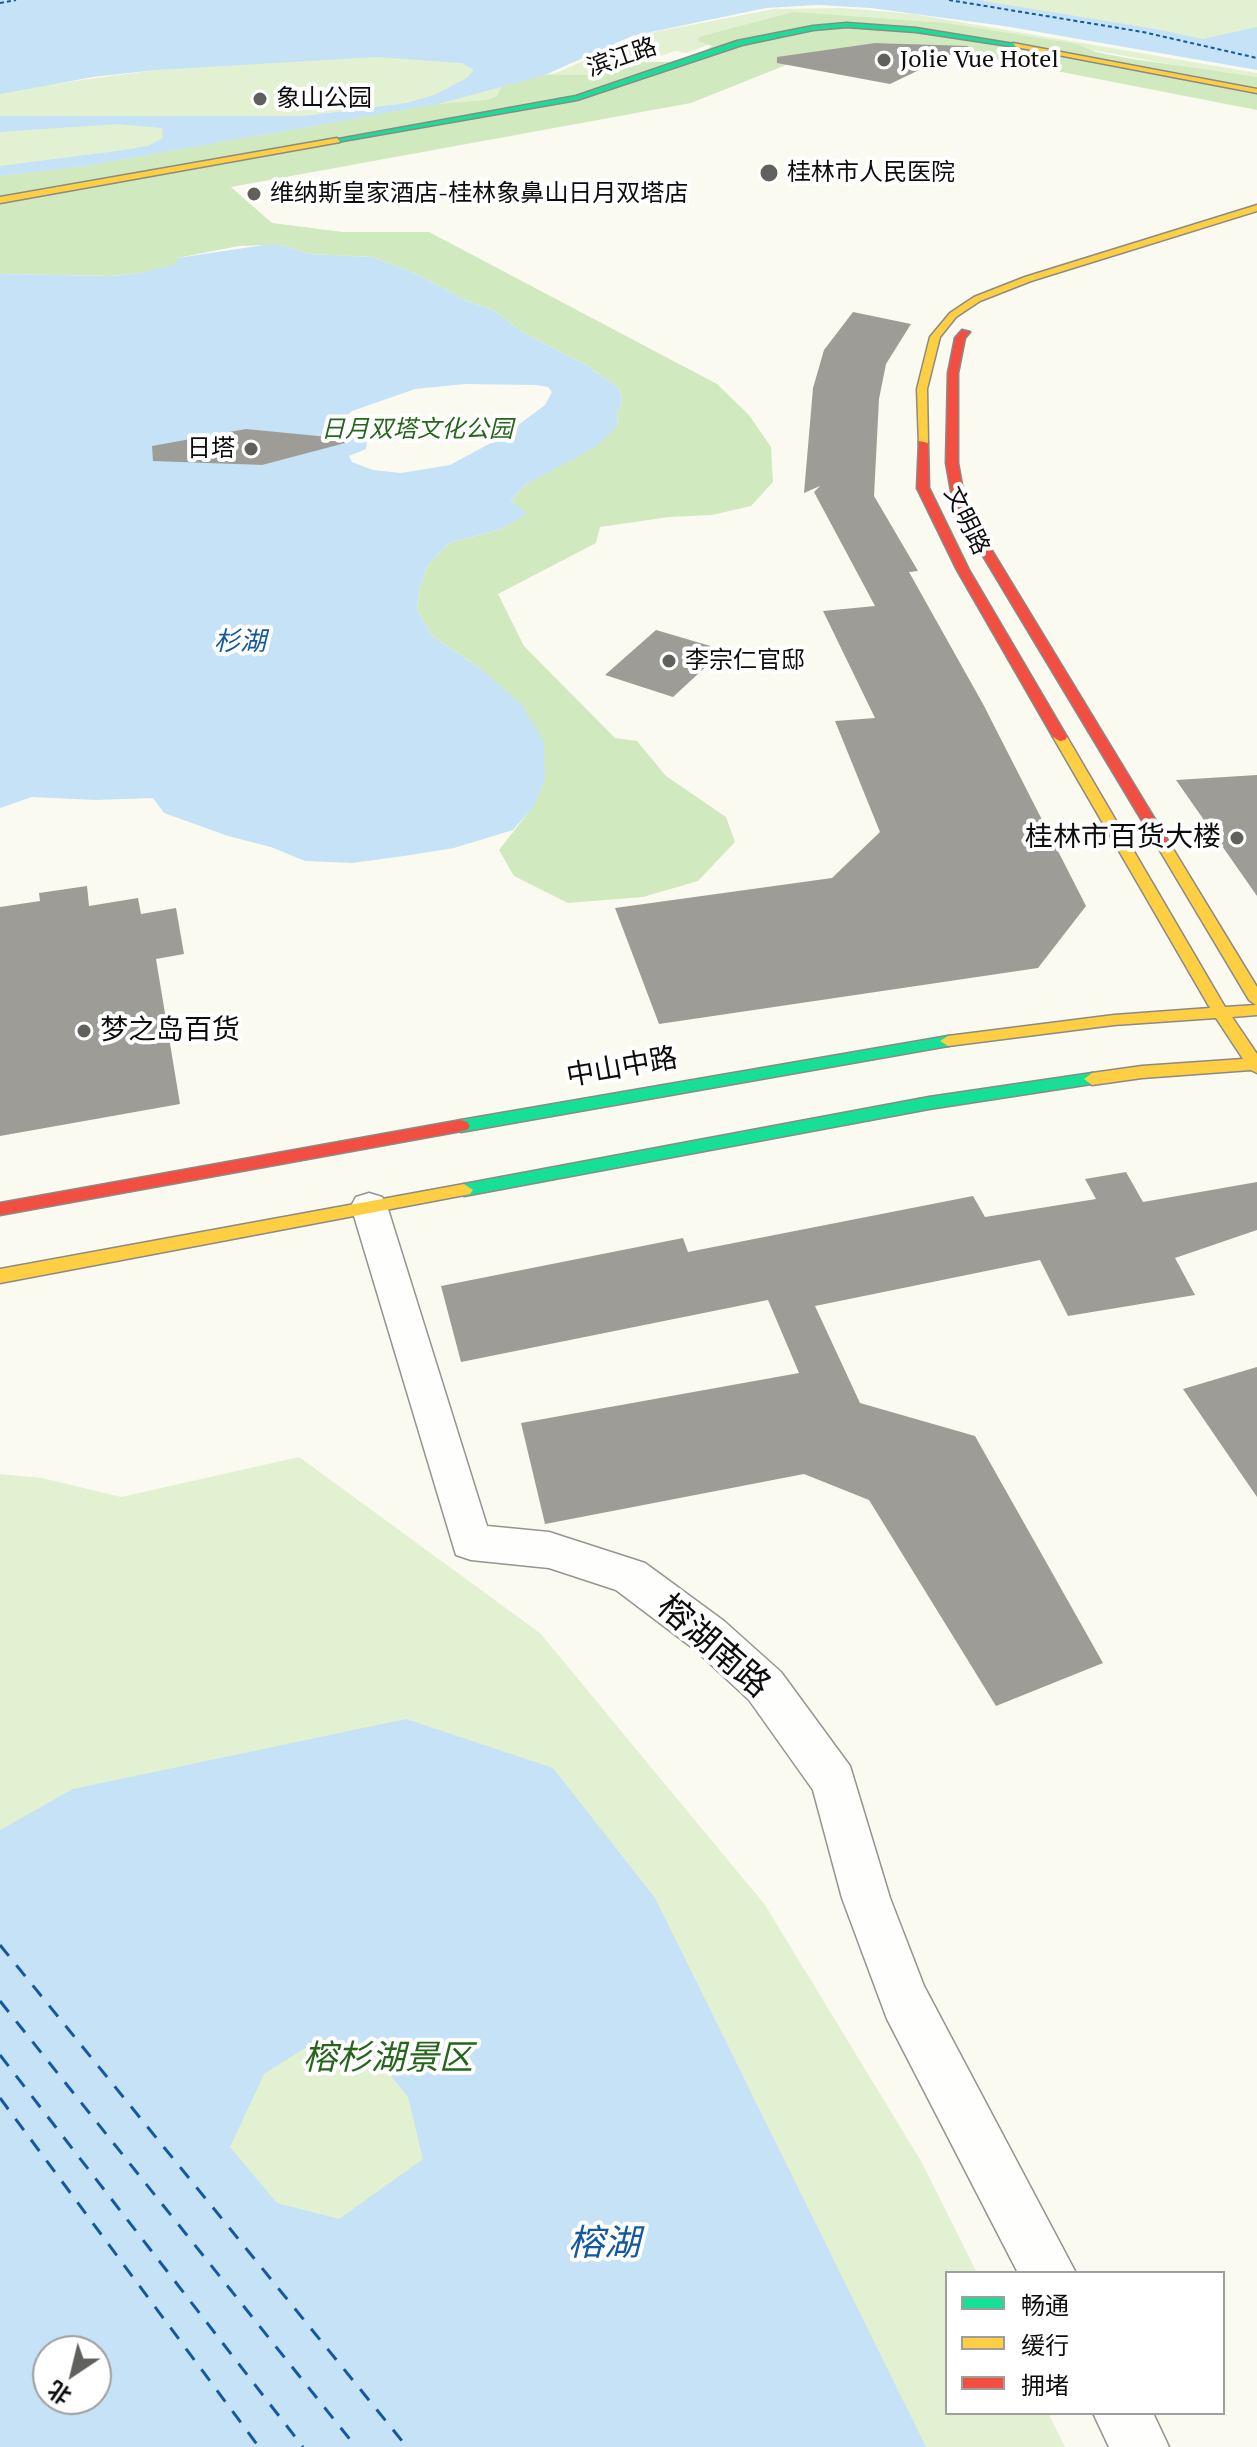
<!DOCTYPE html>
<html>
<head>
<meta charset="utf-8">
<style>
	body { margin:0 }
	#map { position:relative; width:1257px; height:2447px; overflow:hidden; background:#fbfaf1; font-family:"PT Serif","Noto Sans SC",serif }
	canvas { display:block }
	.legend { position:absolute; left:945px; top:2271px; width:280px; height:144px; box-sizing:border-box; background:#fff; border:2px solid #9e9e9e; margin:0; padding:10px 14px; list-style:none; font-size:24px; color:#0d0d0d }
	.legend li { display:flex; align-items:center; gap:16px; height:40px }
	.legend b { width:40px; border:2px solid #9e9e9e }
	.north { position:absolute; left:32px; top:2335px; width:80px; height:80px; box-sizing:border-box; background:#fff; border:2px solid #9e9e9e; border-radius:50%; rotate:215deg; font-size:22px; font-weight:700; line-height:32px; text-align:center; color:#0d0d0d }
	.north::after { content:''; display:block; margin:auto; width:28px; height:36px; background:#60605d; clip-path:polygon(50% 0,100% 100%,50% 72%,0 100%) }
</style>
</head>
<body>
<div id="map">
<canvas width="1257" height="2447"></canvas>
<ul class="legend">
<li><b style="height:10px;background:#16e098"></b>畅通</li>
<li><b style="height:10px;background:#ffcf43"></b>缓行</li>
<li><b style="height:10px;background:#f24e42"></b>拥堵</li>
</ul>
<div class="north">北</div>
</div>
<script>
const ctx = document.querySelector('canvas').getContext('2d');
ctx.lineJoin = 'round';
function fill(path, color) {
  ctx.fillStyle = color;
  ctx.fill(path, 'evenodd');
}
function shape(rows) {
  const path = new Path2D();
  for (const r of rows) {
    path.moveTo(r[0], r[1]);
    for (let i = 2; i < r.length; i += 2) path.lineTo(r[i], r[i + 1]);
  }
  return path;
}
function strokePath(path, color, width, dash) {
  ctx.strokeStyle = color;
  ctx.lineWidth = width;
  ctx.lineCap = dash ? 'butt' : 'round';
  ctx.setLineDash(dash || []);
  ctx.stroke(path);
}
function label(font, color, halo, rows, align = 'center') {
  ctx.font = font + ' "PT Serif","Noto Sans SC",serif';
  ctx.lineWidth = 8;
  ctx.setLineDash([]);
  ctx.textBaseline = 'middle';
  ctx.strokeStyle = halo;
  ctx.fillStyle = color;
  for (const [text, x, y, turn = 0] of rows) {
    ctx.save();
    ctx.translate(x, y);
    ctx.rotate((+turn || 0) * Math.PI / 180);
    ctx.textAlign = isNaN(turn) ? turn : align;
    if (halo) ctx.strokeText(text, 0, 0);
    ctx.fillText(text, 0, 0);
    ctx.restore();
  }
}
fill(shape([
	[948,0,1257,0,1257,55],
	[842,8,913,14,1257,73,1257,80,1081,48,735,35,687,53,675,51,568,89,0,189,0,91,156,70,381,53,482,60,499,80,556,73,644,34,774,9],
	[299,1457,540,1633,765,1905,921,2161,977,2273,947,2273,947,2413,1048,2413,1065,2447,0,2447,0,1474,42,1478,121,1497],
	[48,2351,96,2351,96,2399,48,2399]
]), '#e2f1d1');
fill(shape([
	[793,12,946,23,1076,44,1096,52,1126,58,1257,77,1257,110,964,53,910,44,875,43,821,51,691,103,231,187,272,223,343,232,429,232,717,384,749,415,771,447,773,482,751,506,712,515,669,517,600,527,596,543,498,594,524,646,615,738,637,741,666,776,726,817,735,842,698,881,643,897,568,903,514,876,499,850,535,804,545,778,481,669,432,636,417,610,419,589,427,566,449,543,501,529,526,514,511,500,525,485,618,424,617,415,622,401,619,388,584,364,524,333,493,310,467,301,414,273,372,257,311,254,281,245,264,245,239,246,177,258,178,264,167,268,140,273,112,276,0,274,0,176,85,166,438,104,487,100,497,96,502,86,545,75,596,75,632,62,670,62,702,53,712,46,698,41,699,37]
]), '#d1e9be');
fill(shape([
	[0,0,978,0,1155,29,1203,39,1257,27,1257,70,1004,26,871,8,818,5,766,8,632,36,545,75,438,104,85,166,0,176,0,166,117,151,148,146,163,138,162,128,117,124,0,132,0,116,305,116,407,103,434,95,467,78,474,70,462,63,377,57,156,70,93,77,0,94],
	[264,245,281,245,311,254,372,257,414,273,467,301,493,310,524,333,584,364,619,388,622,401,617,415,618,424,611,433,595,447,525,485,511,500,527,514,501,529,449,543,427,566,419,589,417,610,432,636,481,669,522,705,544,742,545,778,535,805,513,830,454,848,404,856,352,863,305,861,271,847,228,836,164,813,153,798,95,800,32,797,0,808,0,274,112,276,140,273,177,264,177,258],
	[465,384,536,385,548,387,552,392,545,405,502,437,450,465,401,473,373,470,352,462,349,456,366,449,367,441,362,435,341,431,339,422,352,411,415,389],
	[246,429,284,434,262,465,222,463],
	[406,1719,553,1768,655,1898,926,2447,0,2447,0,1830,73,1789],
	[316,2041,366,2045,408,2097,423,2159,339,2219,277,2203,230,2147,264,2074],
	[96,2351,96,2399,48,2399,48,2351]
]), '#c6e2f6');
strokePath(shape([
	[949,0,1143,32,1257,58],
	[0,3,16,0]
]), '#1359a2', 2, [4, 3]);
strokePath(shape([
	[0,1945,407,2447],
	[0,2001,356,2447],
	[0,2055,303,2447],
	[0,2098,259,2447]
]), '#1359a2', 3, [14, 12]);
fill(shape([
	[875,43,969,46,890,84,777,63,777,57],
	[853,312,911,324,886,364,879,399,874,496,918,571,909,572,983,704,1086,906,1038,968,659,1024,615,908,832,878,880,832,835,721,875,718,823,611,875,606,814,492,820,486,804,493,813,388,824,350],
	[246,429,349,439,349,442,262,465,153,461,152,446],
	[656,630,724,650,673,697,605,675],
	[1257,775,1257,896,1176,780],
	[87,886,89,906,138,898,141,914,176,908,184,954,156,959,180,1104,0,1136,0,907,40,901,39,893],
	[1126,1172,1143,1202,1257,1182,1257,1230,1175,1258,1195,1295,1068,1316,1040,1260,815,1306,860,1403,975,1436,1103,1663,996,1706,869,1500,804,1474,545,1524,521,1423,799,1373,768,1300,461,1362,441,1286,683,1238,688,1252,973,1196,985,1217,1096,1199,1085,1179],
	[1257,1367,1257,1497,1183,1389]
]), '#9e9c97');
const street = shape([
	[369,1193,382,1197,387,1206,487,1526,549,1532,645,1563,724,1621,781,1672,850,1766,890,1898,924,1986,1076,2273,1018,2273,887,2019,842,1898,813,1790,749,1700,694,1649,616,1590,549,1568,471,1560,456,1555,351,1206,356,1197,369,1193],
	[1093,2413,1153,2413,1169,2447,1109,2447,1093,2413]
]);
const fast = shape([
	[847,23,916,28,1020,45,1016,47,916,32,847,27,813,30,742,45,577,100,337,142,333,140,576,96,737,41,813,26,847,23],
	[948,1036,954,1037,956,1041,954,1045,461,1132,452,1126,461,1120,948,1036],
	[1092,1073,1098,1075,1100,1079,1098,1083,929,1109,464,1196,455,1190,464,1184,929,1097,1092,1073]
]);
const slow = shape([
	[1013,43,1257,89,1257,93,1016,47,1013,43],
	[337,138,340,142,0,203,0,197,337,138],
	[1257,205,1257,211,1031,281,980,301,956,317,940,337,927,389,928,443,919,445,917,389,930,337,950,313,974,297,1025,277,1257,205],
	[1060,733,1067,737,1225,1007,1256,1005,1249,1000,1156,844,1158,841,1168,841,1170,844,1257,987,1257,1015,1232,1017,1257,1054,1257,1073,1251,1070,1142,1078,1092,1085,1084,1079,1092,1073,1142,1066,1243,1059,1216,1018,1114,1025,948,1046,940,1041,948,1036,1114,1015,1210,1008,1053,737,1060,733],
	[464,1184,473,1190,470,1194,0,1283,0,1269,464,1184]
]);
const jam = shape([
	[962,330,970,332,965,338,958,373,958,463,963,491,974,521,1170,844,1168,847,1158,847,1156,844,962,521,951,491,946,463,948,373,955,338,962,330],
	[919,441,928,443,929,488,969,570,1067,737,1065,740,1060,741,1053,737,957,570,917,488,919,441],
	[461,1120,467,1122,470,1126,467,1130,0,1215,0,1203,461,1120]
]);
strokePath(street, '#949490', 3);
strokePath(fast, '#8b8a86', 3);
strokePath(slow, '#8b8a86', 3);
strokePath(jam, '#8b8a86', 3);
fill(street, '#fefefd');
fill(fast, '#16e098');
fill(slow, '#ffcf43');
fill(jam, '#f24e42');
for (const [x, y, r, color] of [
	[884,60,8,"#60605d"],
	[260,99,8,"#60605d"],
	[769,173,10,"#60605d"],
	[254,194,8,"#60605d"],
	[251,449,8,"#60605d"],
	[669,661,8,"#60605d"],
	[1237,838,8,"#60605d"],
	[84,1031,8,"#60605d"]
]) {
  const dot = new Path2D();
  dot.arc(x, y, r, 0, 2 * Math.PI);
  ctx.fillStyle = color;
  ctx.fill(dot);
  strokePath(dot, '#fff', 3);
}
label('24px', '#0d0d0d', '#fff', [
	["滨江路",622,58,-19],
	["文明路",966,521,64]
]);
label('24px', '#0d0d0d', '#fff', [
	["Jolie Vue Hotel",900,60],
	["象山公园",276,99],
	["桂林市人民医院",787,173],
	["维纳斯皇家酒店-桂林象鼻山日月双塔店",270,194],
	["日塔",235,449,"right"],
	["李宗仁官邸",685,661]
], 'left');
label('italic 24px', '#25661c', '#fff', [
	["日月双塔文化公园",417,430]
]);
label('italic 26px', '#1359a2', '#fff', [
	["杉湖",240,643]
]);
label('28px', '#0d0d0d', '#fff', [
	["桂林市百货大楼",1221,838],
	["梦之岛百货",100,1031,"left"]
], 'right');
label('28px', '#0d0d0d', '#fff', [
	["中山中路",622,1068,-10]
]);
label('34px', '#0d0d0d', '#fff', [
	["榕湖南路",713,1647,41]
]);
label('italic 34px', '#25661c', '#fff', [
	["榕杉湖景区",388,2059]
]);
label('italic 36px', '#1359a2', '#fff', [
	["榕湖",604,2245]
]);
</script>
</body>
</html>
